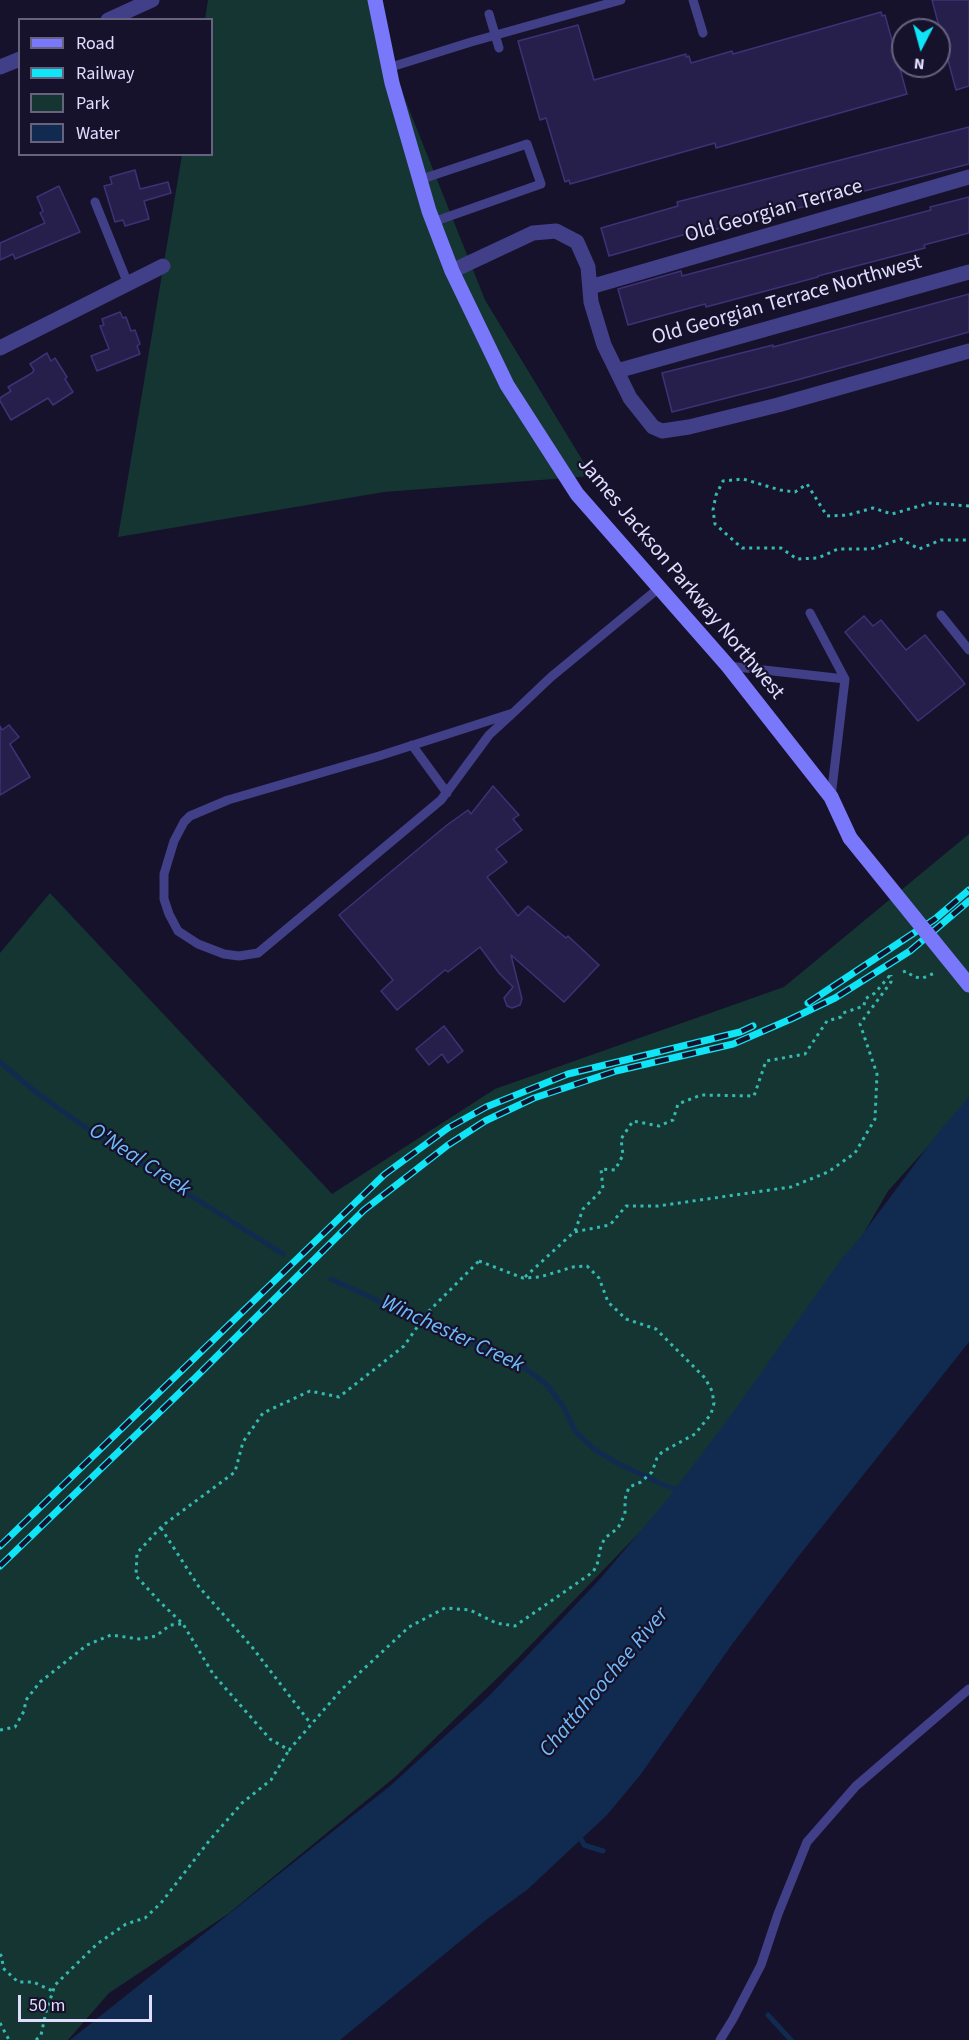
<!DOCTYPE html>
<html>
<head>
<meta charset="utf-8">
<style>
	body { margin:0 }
	#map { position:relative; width:969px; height:2040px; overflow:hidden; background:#16122b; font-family:"Source Sans 3",sans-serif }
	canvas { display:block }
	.legend { position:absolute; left:18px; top:18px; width:195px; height:138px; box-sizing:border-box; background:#16122b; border:2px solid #67637f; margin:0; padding:8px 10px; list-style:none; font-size:18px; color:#e0ddfe }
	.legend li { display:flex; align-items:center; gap:12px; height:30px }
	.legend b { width:30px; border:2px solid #67637f }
	.north { position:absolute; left:891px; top:18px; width:60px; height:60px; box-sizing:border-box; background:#16122b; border:2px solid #67637f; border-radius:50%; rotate:186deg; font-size:16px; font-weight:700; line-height:24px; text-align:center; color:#e0ddfe }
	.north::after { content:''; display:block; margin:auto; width:21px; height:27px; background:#10e4f7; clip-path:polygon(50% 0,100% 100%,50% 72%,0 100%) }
	.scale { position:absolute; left:18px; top:1995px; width:134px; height:27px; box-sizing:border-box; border:3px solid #e0ddfe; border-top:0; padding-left:8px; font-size:18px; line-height:21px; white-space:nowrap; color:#e0ddfe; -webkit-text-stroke:4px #16122b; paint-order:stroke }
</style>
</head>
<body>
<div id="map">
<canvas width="969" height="2040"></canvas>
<ul class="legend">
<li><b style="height:8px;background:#7978fa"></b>Road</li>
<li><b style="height:8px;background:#10e4f7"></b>Railway</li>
<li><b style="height:16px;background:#153533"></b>Park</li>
<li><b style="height:16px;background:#112a50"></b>Water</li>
</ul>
<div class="north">N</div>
<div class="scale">50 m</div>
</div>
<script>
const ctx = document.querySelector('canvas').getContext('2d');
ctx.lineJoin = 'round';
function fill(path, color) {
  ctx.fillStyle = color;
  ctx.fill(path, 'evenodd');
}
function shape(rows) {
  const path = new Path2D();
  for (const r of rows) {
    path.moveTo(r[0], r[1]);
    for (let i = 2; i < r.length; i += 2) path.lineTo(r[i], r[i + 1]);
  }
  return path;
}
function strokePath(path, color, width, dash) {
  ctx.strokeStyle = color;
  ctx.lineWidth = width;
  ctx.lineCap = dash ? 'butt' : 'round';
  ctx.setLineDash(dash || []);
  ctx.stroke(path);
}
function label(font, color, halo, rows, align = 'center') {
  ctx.font = font + ' "Source Sans 3",sans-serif';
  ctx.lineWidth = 4.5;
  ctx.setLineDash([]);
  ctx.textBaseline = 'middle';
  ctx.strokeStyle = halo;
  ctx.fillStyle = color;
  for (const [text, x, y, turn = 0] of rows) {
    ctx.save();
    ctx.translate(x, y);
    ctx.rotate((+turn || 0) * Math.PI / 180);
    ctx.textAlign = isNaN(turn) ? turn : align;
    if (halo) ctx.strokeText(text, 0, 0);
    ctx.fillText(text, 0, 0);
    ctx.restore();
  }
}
fill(shape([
	[208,0,379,0,389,59,485,300,592,476,384,492,118,537,182,155,212,154,212,20,205,19],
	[969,834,969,1101,888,1191,767,1401,518,1658,395,1777,228,1914,109,1993,68,2040,0,2040,0,953,50,893,332,1194,495,1089,784,987]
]), '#153533');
fill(shape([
	[969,1097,969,1342,798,1557,733,1643,641,1774,607,1815,528,1889,486,1920,340,2040,70,2040,390,1786,489,1696,600,1579,670,1496,734,1411,842,1258,859,1239,941,1129]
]), '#112a50');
strokePath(shape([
	[0,1062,37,1093,103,1140,283,1254],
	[331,1279,525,1368,547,1385,563,1406,575,1431,594,1449,617,1463,666,1486,675,1489],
	[579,1835,584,1845,603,1851],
	[768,2015,791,2040]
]), '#112a50', 5);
const building = shape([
	[932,0,969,0,969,86,956,90,932,0],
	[881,12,882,16,885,15,907,94,716,148,715,143,570,184,569,180,565,182,546,118,540,120,518,41,578,25,594,80,686,54,686,57,689,56,691,63,732,51,733,54,881,12],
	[969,127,969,164,686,237,686,234,609,256,601,228,678,206,677,202,969,127],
	[135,170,140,189,168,182,171,193,144,201,149,219,125,226,123,220,115,222,104,186,112,184,110,177,135,170],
	[59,186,80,232,15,259,13,254,0,260,0,243,45,223,40,213,43,211,37,197,59,186],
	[969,197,969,233,924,245,925,248,818,276,818,277,706,307,705,304,628,325,618,289,681,271,682,276,931,210,930,207,969,197],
	[969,294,969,332,797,380,672,412,662,373,773,345,773,347,969,294],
	[120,312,123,318,126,317,131,331,135,330,140,344,137,346,140,354,97,371,91,356,109,349,100,326,104,325,102,319,120,312],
	[47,353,51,361,55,358,67,377,65,379,73,392,53,405,48,398,11,420,0,401,0,398,11,391,8,387,32,373,34,370,30,364,47,353],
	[864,616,873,626,881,620,906,650,925,635,965,684,918,721,845,632,864,616],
	[9,725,19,737,10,744,30,777,0,795,0,726,2,730,9,725],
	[493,786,519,815,513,819,522,830,496,849,507,862,487,877,518,916,528,906,566,938,568,936,599,965,564,1002,511,955,522,999,520,1005,512,1008,507,1006,504,998,513,987,499,973,480,947,448,972,445,970,397,1010,381,991,393,980,339,915,447,825,468,810,471,814,493,786],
	[444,1026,463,1051,448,1063,442,1054,429,1065,416,1049,444,1026]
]);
fill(building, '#271f4b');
strokePath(building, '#3e3276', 1.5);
strokePath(shape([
	[969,506,930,503,892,514,873,508,848,515,827,516,807,484,795,492,780,490,743,479,723,481,716,495,713,510,715,524,742,548,781,548,797,559,818,558,838,549,871,549,901,539,919,549,941,540,969,540],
	[903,972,906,971,914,977,923,978,937,972],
	[575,1231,583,1209,603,1189,601,1169,615,1170,623,1155,621,1139,633,1121,659,1126,673,1120,678,1104,701,1095,754,1096,766,1061,805,1054,827,1021,841,1017,843,1013,864,1006,865,999,875,993,892,973],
	[479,1261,523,1278,540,1277,573,1267,587,1266,599,1278,608,1302,626,1319,656,1329,705,1378,712,1391,714,1403,711,1414,695,1434,662,1452,657,1458,652,1472,641,1482,629,1487,625,1499,625,1514,618,1528,605,1538,601,1546,597,1565,593,1572,515,1626,496,1623,470,1610,445,1608,409,1627,342,1689,289,1750,270,1739,213,1674,183,1624,160,1602,136,1576,137,1553,162,1526,235,1472,243,1442,263,1413,310,1391,339,1397,404,1346,427,1313,479,1261],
	[525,1277,574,1232,610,1225,626,1206,658,1206,791,1187,828,1172,855,1153,875,1119,877,1074,860,1024,891,982,891,975],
	[161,1528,199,1587,252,1647,311,1724],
	[0,1730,15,1727,24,1711,26,1700,40,1682,87,1645,111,1635,139,1639,156,1636,170,1625,182,1624],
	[0,1954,2,1957,3,1968,18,1982,33,1982,53,1991],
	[0,2023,9,2040],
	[36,2040,41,2035,46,2012,55,1985,97,1944,126,1924,145,1918,161,1903,209,1841,242,1803,271,1780,289,1750]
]), '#35baaf', 3, [3, 4.5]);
strokePath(shape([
	[693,0,703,33],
	[489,14,499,48],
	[388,68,471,42,621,0],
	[419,180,527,144,541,184,433,222],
	[95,202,128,284],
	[810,613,845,679,831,797],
	[941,615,969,650],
	[728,666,845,679],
	[513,713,379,756,228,800,190,816,184,822,174,841,164,874,164,899,169,914,178,931,198,944,224,954,239,956,258,953,441,800,489,735,513,713,551,677,659,588],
	[412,745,447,793],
	[720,2040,733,2019,761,1965,778,1914,807,1842,856,1786,969,1689]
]), '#413f88', 9);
strokePath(shape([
	[108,20,152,0],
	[0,67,20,59],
	[452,271,533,233,556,231,577,242,588,267,591,302,604,345,630,398,653,427,662,431,689,427,778,405,969,351],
	[590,287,969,177],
	[0,348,163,266],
	[617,371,969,272]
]), '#413f88', 15);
strokePath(shape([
	[375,0,392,83,429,211,452,271,507,385,577,494,728,666,831,797,850,838]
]), '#7978fa', 15);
const rail = shape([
	[808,1003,935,919,969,890],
	[0,1546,385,1174,448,1128,486,1107,568,1074,740,1032,753,1026],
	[0,1566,195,1378,364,1210,448,1145,485,1121,534,1098,616,1071,733,1044,791,1019,835,998,910,951,969,901]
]);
strokePath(rail, '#10e4f7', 7);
strokePath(rail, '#16122b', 4.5, [14]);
strokePath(shape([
	[850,838,969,985]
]), '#7978fa', 15);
label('21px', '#e0ddfe', '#16122b', [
	["Old Georgian Terrace",774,212,-16],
	["Old Georgian Terrace Northwest",787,301,-16],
	["James Jackson Parkway Northwest",680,579,50]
]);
label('italic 22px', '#6fbcfa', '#16122b', [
	["O'Neal Creek",139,1161,33],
	["Winchester Creek",452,1335,25],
	["Chattahoochee River",605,1683,-50]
]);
</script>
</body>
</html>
